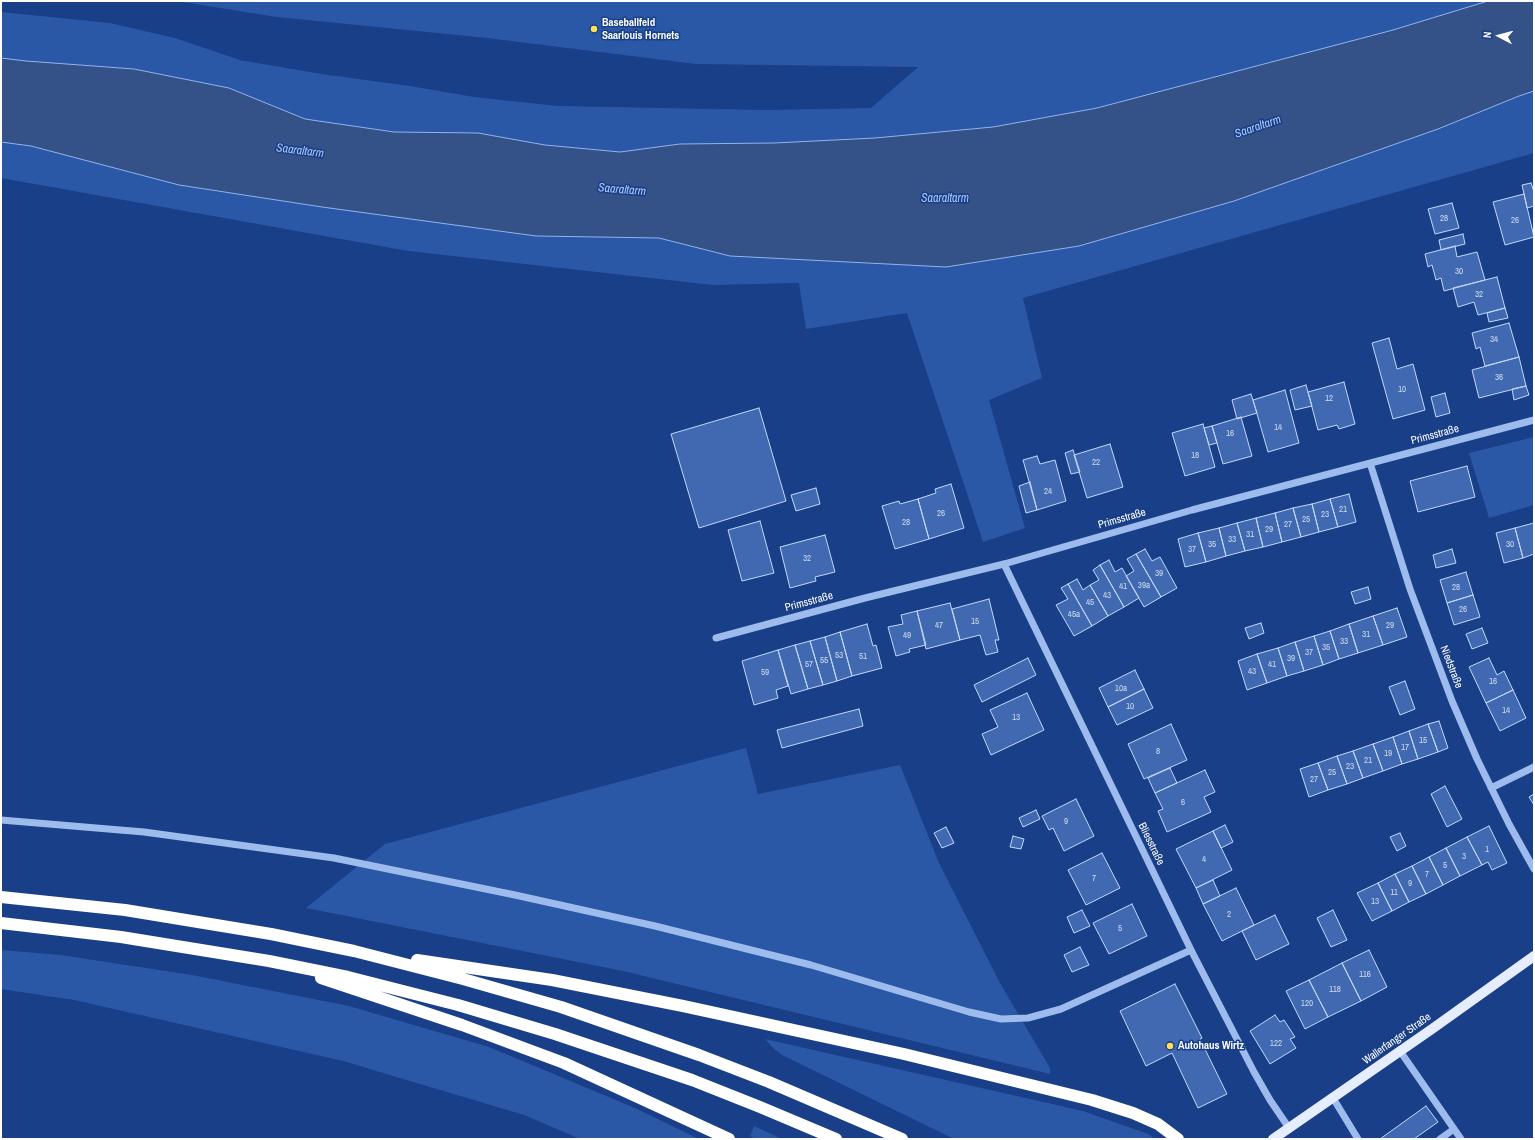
<!DOCTYPE html>
<html>
<head>
<meta charset="utf-8">
<style>
	body { margin:0 }
	#map { position:relative; width:1535px; height:1140px; overflow:hidden; background:#183f87; font-family:"Archivo Narrow",sans-serif }
	canvas { display:block }
	.frame { position:absolute; inset:0; border:2px solid #fff; pointer-events:none }
	.north { position:absolute; left:1479px; top:16px; width:40px; height:40px; -webkit-text-stroke:3px #183f87; paint-order:stroke; rotate:276deg; font-size:11px; font-weight:700; line-height:16px; text-align:center; color:#fff }
	.north::after { content:''; display:block; margin:auto; width:14px; height:18px; background:#fff; clip-path:polygon(50% 0,100% 100%,50% 72%,0 100%) }
</style>
</head>
<body>
<div id="map">
<canvas width="1535" height="1140"></canvas>
<div class="frame"></div>
<div class="north">N</div>
</div>
<script>
const ctx = document.querySelector('canvas').getContext('2d');
ctx.lineJoin = 'round';
function fill(path, color) {
  ctx.fillStyle = color;
  ctx.fill(path, 'evenodd');
}
function shape(rows) {
  const path = new Path2D();
  for (const r of rows) {
    path.moveTo(r[0], r[1]);
    for (let i = 2; i < r.length; i += 2) path.lineTo(r[i], r[i + 1]);
  }
  return path;
}
function strokePath(path, color, width, dash) {
  ctx.strokeStyle = color;
  ctx.lineWidth = width;
  ctx.lineCap = dash ? 'butt' : 'round';
  ctx.setLineDash(dash || []);
  ctx.stroke(path);
}
function label(font, color, halo, rows, align = 'center') {
  ctx.font = font + ' "Archivo Narrow",sans-serif';
  ctx.lineWidth = 3;
  ctx.setLineDash([]);
  ctx.textBaseline = 'middle';
  ctx.strokeStyle = halo;
  ctx.fillStyle = color;
  for (const [text, x, y, turn = 0] of rows) {
    ctx.save();
    ctx.translate(x, y);
    ctx.rotate((+turn || 0) * Math.PI / 180);
    ctx.textAlign = isNaN(turn) ? turn : align;
    if (halo) ctx.strokeText(text, 0, 0);
    ctx.fillText(text, 0, 0);
    ctx.restore();
  }
}
fill(shape([
	[176,1,1488,1,1393,30,1097,108,993,127,875,138,774,143,680,144,620,152,545,145,478,133,394,132,305,119,229,88,134,69,26,61,1,58,1,12,110,23,175,38,240,60,322,74,410,86,474,97,558,106,768,110,871,108,918,67,696,64,487,38,277,17],
	[1534,91,1534,153,1023,298,1042,378,989,400,1025,528,983,542,907,313,806,329,799,283,713,285,408,251,1,178,1,142,31,146,179,185,322,207,536,236,659,238,730,256,946,267,1079,246,1234,201,1438,129,1519,96],
	[1534,437,1534,505,1489,518,1469,453],
	[746,748,758,794,900,765,939,863,1000,983,1050,1068,1050,1074,623,971,306,908,385,844],
	[1,950,61,955,192,975,349,1006,489,1047,635,1108,699,1139,580,1139,524,1115,343,1061,74,1000,1,989],
	[765,1039,1083,1111,1148,1134,1155,1139,954,1139,782,1055,773,1048],
	[754,1126,782,1139,755,1139,750,1136]
]), '#2a57a6');
const water = shape([
	[1488,1,1534,1,1534,91,1519,96,1438,129,1234,201,1079,246,946,267,730,256,659,238,536,236,322,207,179,185,31,146,1,142,1,58,26,61,134,69,229,88,305,119,394,132,478,133,545,145,620,152,680,144,774,143,875,138,993,127,1097,108,1393,30,1488,1]
]);
fill(water, '#345188');
strokePath(water, '#91b5f0', 1);
const building = shape([
	[1531,183,1534,192,1534,206,1527,208,1522,185,1531,183],
	[1524,194,1534,237,1505,245,1493,202,1524,194],
	[1452,203,1459,228,1435,234,1428,209,1452,203],
	[1463,234,1465,244,1441,250,1439,240,1463,234],
	[1455,246,1457,257,1477,252,1485,280,1444,291,1441,278,1436,280,1432,265,1428,267,1425,254,1455,246],
	[1497,277,1505,308,1478,315,1474,302,1458,307,1453,288,1497,277],
	[1505,308,1508,318,1489,322,1487,313,1505,308],
	[1509,323,1519,357,1485,366,1480,347,1476,349,1472,333,1509,323],
	[1389,338,1397,369,1413,364,1425,410,1393,419,1372,343,1389,338],
	[1519,357,1526,386,1479,398,1472,370,1519,357],
	[1344,382,1355,424,1339,429,1337,425,1318,430,1308,392,1344,382],
	[1306,385,1312,406,1295,410,1290,390,1306,385],
	[1526,386,1529,395,1514,400,1512,389,1526,386],
	[1285,390,1299,443,1268,452,1253,400,1285,390],
	[1445,393,1450,413,1436,417,1431,397,1445,393],
	[1251,394,1257,413,1237,419,1232,400,1251,394],
	[759,408,786,501,699,528,671,434,759,408],
	[1241,417,1252,456,1223,464,1212,426,1241,417],
	[1203,424,1215,467,1185,476,1172,433,1203,424],
	[1212,426,1217,443,1209,445,1204,428,1212,426],
	[1110,444,1123,487,1087,498,1074,455,1110,444],
	[1073,450,1080,472,1071,474,1065,453,1073,450],
	[1037,456,1040,464,1055,460,1066,501,1037,510,1023,460,1037,456],
	[1467,466,1475,497,1418,512,1410,481,1467,466],
	[1030,482,1037,510,1026,513,1019,486,1030,482],
	[951,484,964,528,929,539,918,499,936,493,935,489,951,484],
	[816,488,820,504,796,511,791,495,816,488],
	[1349,494,1356,522,1338,527,1330,499,1349,494],
	[918,499,929,539,895,549,882,506,899,501,900,504,918,499],
	[1330,499,1338,527,1319,532,1312,504,1330,499],
	[1312,504,1319,532,1301,537,1293,508,1312,504],
	[1293,508,1301,537,1282,542,1275,513,1293,508],
	[1275,513,1282,542,1263,547,1256,518,1275,513],
	[1256,518,1263,547,1245,551,1237,523,1256,518],
	[760,521,774,573,742,581,728,530,760,521],
	[1237,523,1245,551,1226,556,1219,528,1237,523],
	[1534,523,1534,554,1523,558,1515,528,1534,523],
	[1219,528,1226,556,1206,562,1198,533,1219,528],
	[1515,528,1523,558,1504,563,1496,533,1515,528],
	[1198,533,1206,562,1185,567,1178,539,1198,533],
	[825,535,835,572,815,577,816,581,790,588,780,547,825,535],
	[1145,549,1152,561,1160,557,1177,588,1161,597,1136,554,1145,549],
	[1452,549,1456,563,1436,568,1433,555,1452,549],
	[1136,554,1161,597,1144,607,1126,576,1134,571,1127,559,1136,554],
	[1109,560,1115,572,1122,568,1139,598,1124,607,1100,565,1109,560],
	[1100,565,1124,607,1108,616,1090,585,1099,580,1093,570,1100,565],
	[1466,572,1473,595,1447,603,1440,580,1466,572],
	[1077,579,1083,590,1090,585,1108,616,1092,626,1068,584,1077,579],
	[1068,584,1092,626,1074,636,1056,605,1068,599,1061,588,1068,584],
	[1368,587,1371,599,1355,604,1351,592,1368,587],
	[1473,595,1480,617,1454,625,1447,603,1473,595],
	[989,599,999,640,995,640,998,652,986,655,980,635,960,640,952,609,989,599],
	[950,603,960,640,926,649,917,611,950,603],
	[1397,608,1407,637,1383,645,1373,616,1397,608],
	[917,611,926,645,909,649,910,652,896,656,888,627,903,624,901,615,917,611],
	[1373,616,1383,645,1358,653,1349,624,1373,616],
	[1261,623,1264,633,1249,639,1245,628,1261,623],
	[867,624,873,646,876,645,882,668,852,676,840,632,867,624],
	[1349,624,1358,653,1339,659,1330,631,1349,624],
	[1482,628,1488,643,1472,649,1466,634,1482,628],
	[1330,631,1339,659,1323,665,1314,636,1330,631],
	[840,632,852,676,837,681,825,637,840,632],
	[1314,636,1323,665,1304,671,1295,642,1314,636],
	[825,637,837,681,823,685,810,641,825,637],
	[810,641,823,685,808,689,795,645,810,641],
	[1295,642,1304,671,1287,676,1278,648,1295,642],
	[795,645,808,689,791,694,778,650,795,645],
	[1278,648,1287,676,1267,683,1257,654,1278,648],
	[778,650,788,686,776,690,778,698,754,705,742,661,778,650],
	[1257,654,1267,683,1247,690,1238,661,1257,654],
	[1028,658,1036,675,982,702,974,685,1028,658],
	[1489,658,1497,675,1504,671,1513,690,1486,703,1469,667,1489,658],
	[1135,670,1144,689,1108,707,1099,688,1135,670],
	[1405,681,1415,709,1400,715,1389,687,1405,681],
	[1144,689,1153,708,1117,725,1108,707,1144,689],
	[1513,690,1526,718,1500,731,1486,703,1513,690],
	[1027,693,1044,730,991,755,982,734,998,727,990,710,1027,693],
	[859,709,863,726,782,748,777,730,859,709],
	[1439,721,1448,748,1438,752,1428,724,1439,721],
	[1171,724,1187,760,1144,779,1128,744,1171,724],
	[1428,724,1438,752,1418,759,1409,731,1428,724],
	[1409,731,1418,759,1402,764,1393,737,1409,731],
	[1393,737,1402,764,1383,771,1373,744,1393,737],
	[1373,744,1383,771,1363,778,1353,751,1373,744],
	[1353,751,1363,778,1347,784,1337,756,1353,751],
	[1337,756,1347,784,1328,790,1318,763,1337,756],
	[1318,763,1328,790,1309,797,1300,769,1318,763],
	[1170,768,1177,783,1155,793,1148,778,1170,768],
	[1205,770,1215,792,1204,797,1211,812,1167,832,1158,811,1163,809,1155,793,1205,770],
	[1445,786,1462,819,1447,827,1431,794,1445,786],
	[1534,794,1534,805,1529,797,1534,794],
	[1076,799,1094,836,1064,851,1053,828,1049,830,1042,816,1076,799],
	[1036,810,1040,819,1023,827,1019,818,1036,810],
	[1225,825,1233,842,1221,848,1213,831,1225,825],
	[1489,826,1507,863,1492,870,1488,862,1482,865,1467,837,1489,826],
	[946,827,954,843,942,848,934,833,946,827],
	[1213,831,1232,870,1196,888,1176,849,1213,831],
	[1400,833,1406,846,1397,851,1390,837,1400,833],
	[1013,836,1024,839,1021,849,1010,847,1013,836],
	[1467,837,1482,865,1460,876,1446,848,1467,837],
	[1446,848,1460,876,1443,885,1429,857,1446,848],
	[1102,853,1120,888,1086,905,1068,870,1102,853],
	[1429,857,1443,885,1426,894,1412,866,1429,857],
	[1412,866,1426,894,1409,902,1395,874,1412,866],
	[1395,874,1409,902,1392,911,1378,883,1395,874],
	[1213,880,1220,896,1203,904,1196,888,1213,880],
	[1378,883,1392,911,1372,921,1357,893,1378,883],
	[1236,888,1254,925,1222,941,1203,904,1236,888],
	[1132,904,1147,936,1109,954,1093,923,1132,904],
	[1082,910,1090,926,1074,933,1067,917,1082,910],
	[1333,910,1347,940,1331,947,1317,918,1333,910],
	[1275,915,1289,944,1256,960,1242,931,1275,915],
	[1080,947,1089,965,1072,972,1064,955,1080,947],
	[1369,950,1387,987,1361,1001,1342,963,1369,950],
	[1342,963,1361,1001,1328,1017,1309,980,1342,963],
	[1309,980,1328,1017,1305,1029,1286,991,1309,980],
	[1175,984,1202,1038,1200,1039,1227,1094,1198,1108,1172,1053,1146,1066,1120,1011,1175,984],
	[1275,1015,1280,1022,1284,1020,1295,1037,1290,1039,1296,1048,1270,1064,1250,1031,1275,1015],
	[1426,1106,1438,1122,1414,1139,1380,1139,1426,1106]
]);
fill(building, '#4069b1');
strokePath(building, '#c4d8fa', 1);
strokePath(shape([
	[1370,463,1410,589,1452,701,1477,759,1509,824,1534,869],
	[1004,564,1191,950,1254,1072,1270,1100,1289,1128],
	[716,638,865,598,1004,564,1192,510,1534,420],
	[1491,788,1534,767],
	[1,820,144,832,334,858,515,895,655,926,811,965,969,1012,1001,1019,1028,1018,1061,1009,1191,950],
	[1400,1051,1461,1139],
	[1333,1098,1358,1139],
	[1440,1139,1454,1129]
]), '#9ebbed', 7);
strokePath(shape([
	[1273,1139,1432,1029,1534,956]
]), '#e5edff', 10);
strokePath(shape([
	[1,897,125,910,271,934,354,951,463,979,561,1007,699,1055,769,1082,902,1139],
	[1,923,121,937,269,961,348,977,458,1005,555,1034,692,1080,760,1107,836,1139],
	[417,960,552,980,683,1006,904,1054,1092,1100,1133,1113,1158,1124,1178,1139],
	[321,978,462,1025,564,1063,729,1139]
]), '#fff', 12);
for (const [x, y, r, color] of [
	[594,29,4,"#ffde5b"],
	[1170,1046,4,"#ffde5b"]
]) {
  const dot = new Path2D();
  dot.arc(x, y, r, 0, 2 * Math.PI);
  ctx.fillStyle = color;
  ctx.fill(dot);
  strokePath(dot, '#183f87', 1.5);
}
label('9px', '#cfdaec', null, [
	["28",1444,219],
	["26",1515,221],
	["30",1459,272],
	["32",1479,295],
	["34",1494,340],
	["36",1499,378],
	["10",1402,390],
	["12",1329,399],
	["14",1278,428],
	["16",1230,434],
	["18",1195,456],
	["22",1096,463],
	["24",1048,492],
	["21",1343,510],
	["26",941,514],
	["23",1325,515],
	["25",1306,520],
	["28",906,523],
	["27",1288,525],
	["29",1269,530],
	["31",1250,535],
	["33",1232,540],
	["35",1212,545],
	["30",1510,545],
	["37",1192,550],
	["32",807,559],
	["39",1159,574],
	["39a",1144,586],
	["41",1123,587],
	["28",1456,588],
	["43",1107,596],
	["45",1090,603],
	["26",1463,610],
	["45a",1074,615],
	["15",975,622],
	["47",939,626],
	["29",1390,626],
	["31",1366,635],
	["49",907,636],
	["33",1344,642],
	["35",1326,648],
	["37",1309,653],
	["53",839,656],
	["51",863,657],
	["39",1291,659],
	["55",824,661],
	["57",809,665],
	["41",1272,665],
	["43",1252,672],
	["59",765,673],
	["16",1493,682],
	["10a",1121,689],
	["10",1130,707],
	["14",1506,711],
	["13",1016,718],
	["15",1423,741],
	["17",1405,748],
	["8",1158,752],
	["19",1388,754],
	["21",1368,761],
	["23",1350,767],
	["25",1332,773],
	["27",1314,780],
	["6",1183,803],
	["9",1066,822],
	["1",1487,850],
	["3",1464,857],
	["4",1204,860],
	["5",1445,866],
	["7",1427,875],
	["7",1094,879],
	["9",1410,884],
	["11",1394,893],
	["13",1375,902],
	["2",1229,915],
	["5",1120,929],
	["116",1365,975],
	["118",1335,990],
	["120",1307,1004],
	["122",1276,1044]
]);
label('bold 11px', '#fff', '#183f87', [
	["Baseballfeld",602,23],
	["Saarlouis Hornets",602,36],
	["Autohaus Wirtz",1178,1046]
], 'left');
label('11px', '#fff', '#183f87', [
	["Primsstraße",1435,435,-15],
	["Primsstraße",1122,519,-16],
	["Primsstraße",809,602,-15],
	["Niedstraße",1451,667,69],
	["Bliesstraße",1151,844,64],
	["Wallerfanger Straße",1397,1039,-35]
]);
label('italic 12px', '#aac6f5', '#183f87', [
	["Saaraltarm",1258,127,-19],
	["Saaraltarm",300,151,7],
	["Saaraltarm",622,190,5],
	["Saaraltarm",945,199]
]);
</script>
</body>
</html>
